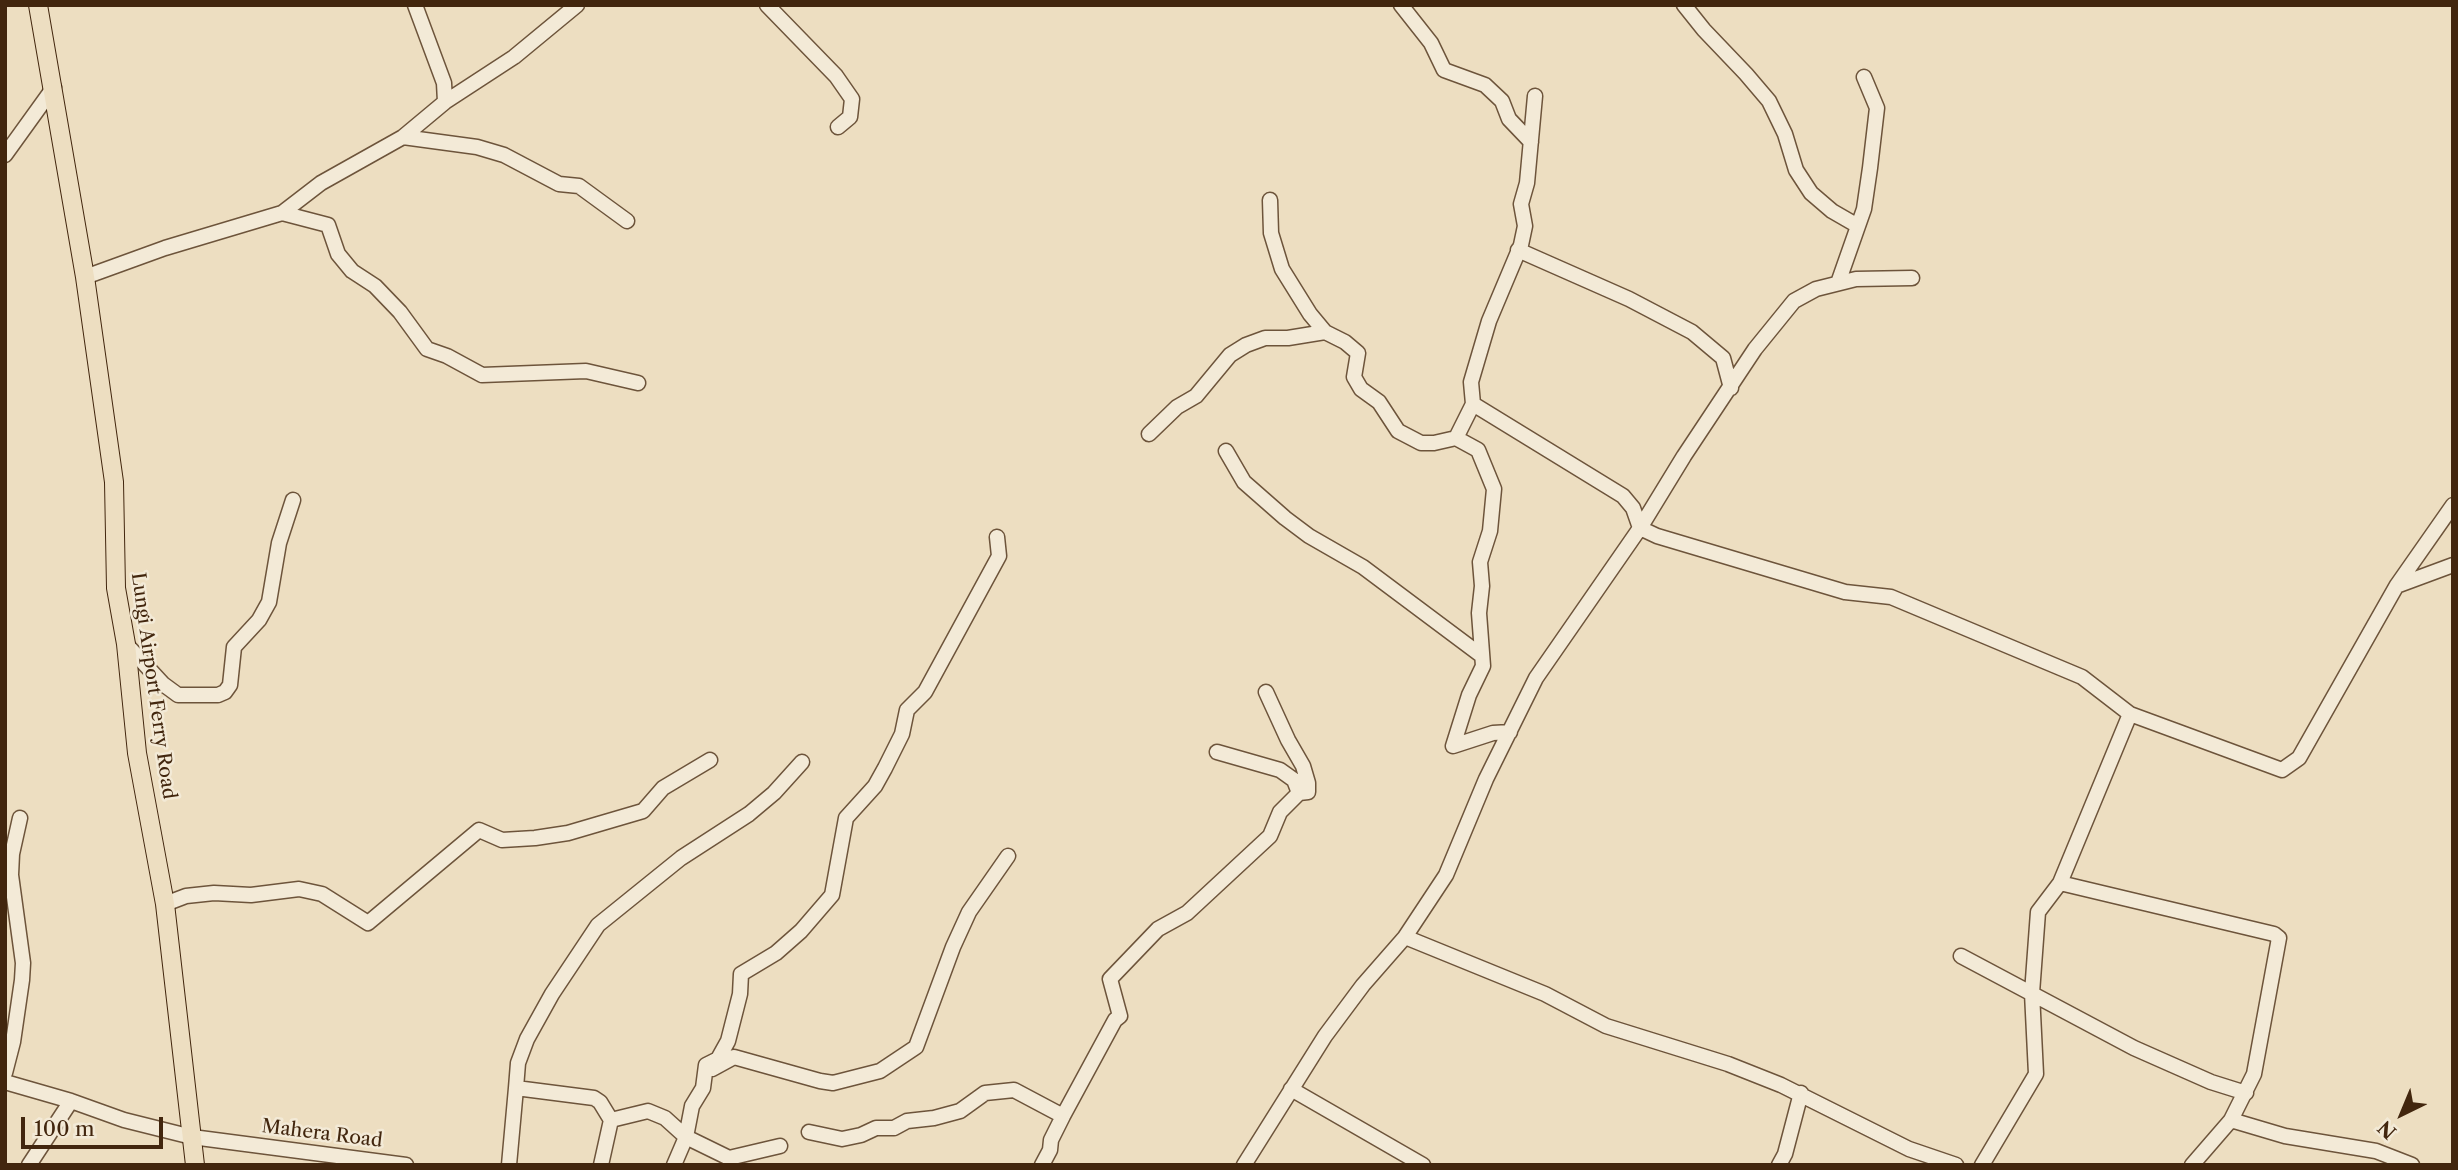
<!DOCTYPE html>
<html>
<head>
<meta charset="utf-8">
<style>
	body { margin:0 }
	#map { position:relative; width:2458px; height:1170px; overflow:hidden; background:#eddec1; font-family:"Libre Caslon Text",serif }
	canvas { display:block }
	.frame { position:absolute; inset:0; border:7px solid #42260e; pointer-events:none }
	.north { position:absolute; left:2367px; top:1079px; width:70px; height:70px; -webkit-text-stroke:5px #f3ead7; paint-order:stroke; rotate:223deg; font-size:19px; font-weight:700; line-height:28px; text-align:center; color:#42260e }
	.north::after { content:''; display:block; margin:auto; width:24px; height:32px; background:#42260e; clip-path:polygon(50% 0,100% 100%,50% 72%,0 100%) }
	.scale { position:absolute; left:21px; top:1117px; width:142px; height:32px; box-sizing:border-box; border:4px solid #42260e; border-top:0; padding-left:9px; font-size:21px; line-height:24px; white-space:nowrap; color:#42260e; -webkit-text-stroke:5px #f3ead7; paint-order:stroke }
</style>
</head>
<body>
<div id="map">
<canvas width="2458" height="1170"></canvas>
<div class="frame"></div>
<div class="north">N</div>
<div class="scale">100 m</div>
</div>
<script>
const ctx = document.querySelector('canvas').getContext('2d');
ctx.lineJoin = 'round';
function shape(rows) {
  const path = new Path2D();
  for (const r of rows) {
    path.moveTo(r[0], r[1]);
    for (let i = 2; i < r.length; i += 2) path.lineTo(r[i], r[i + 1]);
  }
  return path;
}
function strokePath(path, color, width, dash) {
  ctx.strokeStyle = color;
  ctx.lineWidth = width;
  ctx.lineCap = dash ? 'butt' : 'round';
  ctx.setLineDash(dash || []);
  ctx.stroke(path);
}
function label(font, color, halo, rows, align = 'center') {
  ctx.font = font + ' "Libre Caslon Text",serif';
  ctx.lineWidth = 5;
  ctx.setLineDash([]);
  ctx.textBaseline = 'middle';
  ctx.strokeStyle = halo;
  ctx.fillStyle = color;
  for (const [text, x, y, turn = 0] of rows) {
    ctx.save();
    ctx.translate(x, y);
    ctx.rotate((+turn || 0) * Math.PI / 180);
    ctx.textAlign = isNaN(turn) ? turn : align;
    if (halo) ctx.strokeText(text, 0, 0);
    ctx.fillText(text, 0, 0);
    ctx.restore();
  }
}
const minor = shape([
	[415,5,444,83,445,102],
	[767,5,836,76,852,99,850,117,838,127],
	[1401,5,1431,43,1444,70,1485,85,1502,101,1509,119,1531,142],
	[1684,5,1704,30,1746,74,1769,101,1785,134,1796,170,1811,193,1832,211,1858,226],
	[403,137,477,147,504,155,559,184,579,186,627,221],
	[5,155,54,87],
	[1270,200,1271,233,1282,269,1310,314,1325,332,1345,342,1358,353,1354,377,1361,389,1379,402,1398,431,1421,443,1434,443,1456,438],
	[282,213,328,225,338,254,352,271,375,286,400,312,427,349,447,356,482,375,586,371,638,383],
	[1518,250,1629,299,1692,332,1723,358,1731,388],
	[85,277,165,248,282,213,321,183,403,137,445,102,514,57,577,5],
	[1838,283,1864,209,1870,168,1877,108,1864,77],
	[1473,404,1471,382,1489,321,1521,245,1525,226,1521,204,1527,183,1535,96],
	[1149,434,1177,407,1196,396,1230,355,1246,345,1265,338,1288,338,1325,332],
	[1226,451,1244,482,1285,518,1309,536,1363,567,1482,656],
	[2399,585,2453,565],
	[126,644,163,684,178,695,218,695,225,692,230,685,234,647,259,620,269,602,279,543,293,500],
	[1266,692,1288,740,1303,766,1308,783,1308,792,1299,793],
	[1510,732,1493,733,1453,746,1469,695,1483,666,1479,613,1482,586,1480,562,1490,531,1494,489,1478,450,1456,438,1473,404,1623,496,1633,508,1640,528,1657,536,1845,592,1891,597,2082,677,2130,714,2282,770,2299,758,2397,585,2453,505],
	[2060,883,2274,934,2279,938,2254,1074,2231,1120,2192,1165],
	[165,904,186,896,214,893,251,895,299,889,322,894,368,923,479,830,502,840,535,838,568,833,643,811,663,788,710,760],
	[1405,937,1545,994,1606,1026,1728,1064,1781,1085,1909,1149,1956,1165],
	[1961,956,2134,1048,2211,1082,2246,1093],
	[712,1069,734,1057,820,1081,833,1083,880,1071,916,1047,953,947,969,912,1008,856],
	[5,1073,13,1042,22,980,23,963,11,875,12,854,20,818],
	[5,1082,71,1101,124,1120,192,1137,406,1165],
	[516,1088,518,1063,527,1039,552,994,598,925,681,858,749,814,774,793,802,762],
	[1291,1089,1423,1165],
	[2231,1120,2285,1136,2376,1151,2412,1165],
	[809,1132,842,1139,861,1135,876,1128,894,1128,907,1121,934,1118,960,1111,985,1093,1014,1090,1063,1116],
	[780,1146,729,1158,686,1137,692,1106,703,1088,706,1065,718,1059,728,1041,740,994,741,974,776,953,801,931,832,895,846,818,875,786,885,768,902,734,907,710,925,692,999,556,997,537],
	[29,1165,71,1101],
	[509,1165,516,1088,594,1098,600,1102,611,1120],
	[601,1165,611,1120,648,1111,665,1118,686,1137,674,1165],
	[1042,1165,1050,1150,1051,1140,1063,1116,1115,1020,1120,1016,1110,979,1158,929,1187,913,1270,836,1280,812,1299,793,1294,780,1280,770,1217,752],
	[1244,1165,1325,1036,1363,985,1405,937,1446,875,1486,779,1536,678,1640,528,1684,456,1755,349,1794,301,1816,289,1856,279,1912,278],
	[1779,1165,1785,1154,1801,1093],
	[1982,1165,2036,1074,2032,993,2038,912,2060,883,2130,714]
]);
const major = shape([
	[38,5,85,277,114,482,116,588,126,644,137,753,165,904,195,1165]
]);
strokePath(minor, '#6d543b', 17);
strokePath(major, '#42260e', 20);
strokePath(minor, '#f3ead7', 14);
strokePath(major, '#eddec1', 18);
label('19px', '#42260e', '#f3ead7', [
	["Lungi Airport Ferry Road",153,686,82],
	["Mahera Road",322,1134,7]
]);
</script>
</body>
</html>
